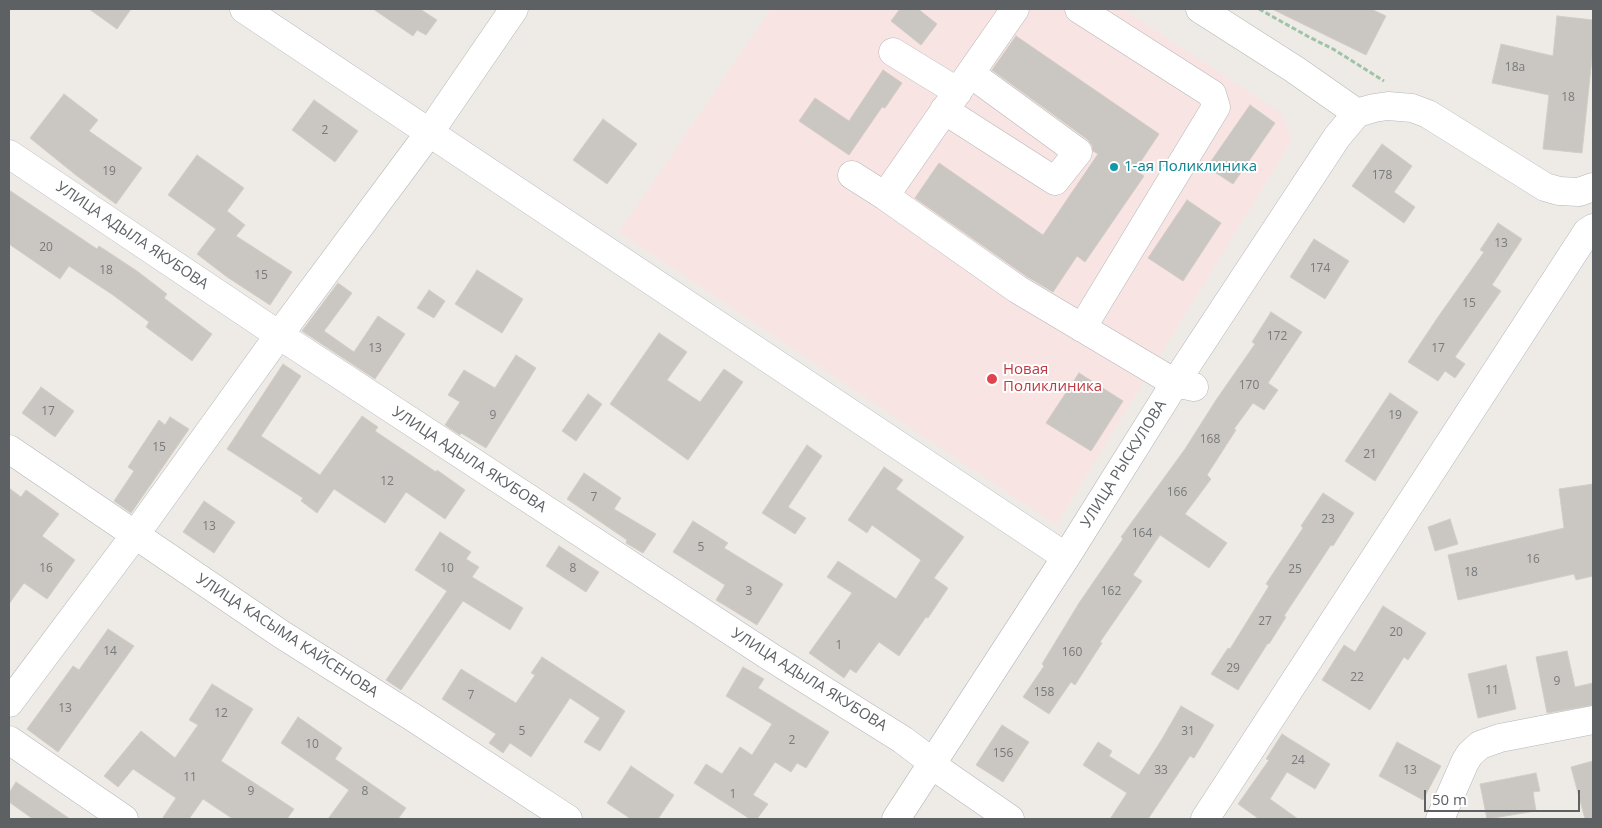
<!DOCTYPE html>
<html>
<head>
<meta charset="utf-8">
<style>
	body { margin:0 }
	#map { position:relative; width:1602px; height:828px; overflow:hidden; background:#eeebe6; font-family:"Open Sans",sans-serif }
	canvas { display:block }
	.frame { position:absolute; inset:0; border:10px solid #5d6164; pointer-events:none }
	.scale { position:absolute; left:1424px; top:790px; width:156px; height:22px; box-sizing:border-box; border:2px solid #5d6164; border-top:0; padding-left:6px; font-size:15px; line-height:18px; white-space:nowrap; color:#5d6164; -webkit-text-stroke:4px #fff; paint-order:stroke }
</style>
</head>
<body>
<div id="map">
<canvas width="1602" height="828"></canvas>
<div class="frame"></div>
<div class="scale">50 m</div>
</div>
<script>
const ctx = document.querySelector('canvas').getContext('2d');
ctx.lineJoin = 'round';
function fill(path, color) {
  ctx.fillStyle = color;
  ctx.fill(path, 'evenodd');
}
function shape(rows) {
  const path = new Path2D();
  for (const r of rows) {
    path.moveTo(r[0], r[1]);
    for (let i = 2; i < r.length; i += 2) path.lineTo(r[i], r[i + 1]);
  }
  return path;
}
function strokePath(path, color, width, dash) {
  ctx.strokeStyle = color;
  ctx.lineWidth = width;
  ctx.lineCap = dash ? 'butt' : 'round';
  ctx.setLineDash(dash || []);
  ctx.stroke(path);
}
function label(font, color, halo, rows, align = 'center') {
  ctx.font = font + ' "Open Sans",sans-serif';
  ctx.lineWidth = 4;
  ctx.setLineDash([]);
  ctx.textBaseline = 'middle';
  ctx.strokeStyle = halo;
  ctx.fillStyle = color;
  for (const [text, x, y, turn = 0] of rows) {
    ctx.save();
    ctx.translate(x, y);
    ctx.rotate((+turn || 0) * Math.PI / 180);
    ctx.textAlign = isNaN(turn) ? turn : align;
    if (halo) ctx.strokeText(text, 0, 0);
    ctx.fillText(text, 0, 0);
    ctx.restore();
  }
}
fill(shape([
	[771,9,1123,9,1282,114,1292,140,1056,525,619,232]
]), '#f9e4e4');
const building = shape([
	[89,9,131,9,117,29,89,9],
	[373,9,420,9,437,20,426,35,417,30,413,36,373,9],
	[900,9,918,9,937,24,921,45,891,21,900,9],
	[1272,9,1371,9,1386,16,1366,55,1272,9],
	[1557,16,1593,20,1593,48,1582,153,1543,149,1549,95,1492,83,1501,44,1553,56,1557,16],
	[1016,36,1159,134,1135,170,1144,176,1085,262,1077,256,1053,292,1026,276,915,198,939,163,1043,235,1098,154,1093,151,1092,145,1087,139,992,70,1016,36],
	[883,70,902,83,885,108,882,107,849,155,799,121,815,98,849,121,883,70],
	[64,94,98,120,89,131,142,168,116,204,77,176,30,138,64,94],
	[314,100,358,131,335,162,292,130,314,100],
	[1250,105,1275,123,1233,184,1207,167,1250,105],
	[603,119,637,144,607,184,573,160,603,119],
	[1382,144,1412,166,1394,192,1415,207,1404,223,1352,186,1382,144],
	[197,155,244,188,227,211,245,225,236,236,292,272,270,305,227,277,197,254,216,229,168,195,197,155],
	[9,190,97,249,99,246,137,271,167,294,164,298,212,334,192,361,146,327,149,322,113,295,69,266,60,279,9,244,9,190],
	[1187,200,1221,223,1183,281,1148,258,1187,200],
	[1498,223,1522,239,1492,285,1501,291,1455,357,1465,364,1455,378,1445,371,1438,381,1408,362,1438,317,1484,252,1480,250,1498,223],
	[1314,239,1349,261,1325,299,1290,277,1314,239],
	[477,270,523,299,502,333,455,304,477,270],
	[338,283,352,293,324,331,354,352,378,316,405,334,375,379,302,331,338,283],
	[429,290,445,301,434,318,417,308,429,290],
	[1271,312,1302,332,1268,383,1278,390,1264,410,1253,403,1234,429,1236,430,1207,475,1211,479,1185,514,1227,543,1209,568,1160,535,1133,575,1142,581,1100,642,1102,643,1075,685,1071,682,1049,714,1023,697,1044,666,1042,664,1079,603,1123,539,1121,537,1185,449,1216,400,1255,344,1252,342,1271,312],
	[659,333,687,352,667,380,700,402,724,369,743,382,688,460,610,404,659,333],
	[516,355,536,368,486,448,461,433,460,435,445,425,460,402,448,395,464,370,495,388,516,355],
	[283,364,301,376,261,436,320,475,362,416,378,427,375,431,436,472,437,470,465,490,445,519,406,492,385,523,334,489,317,513,301,501,303,498,227,449,283,364],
	[1079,373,1123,401,1091,451,1046,423,1079,373],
	[41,387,74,411,55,437,22,413,41,387],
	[1390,393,1418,412,1375,481,1345,461,1390,393],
	[588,394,602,404,576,441,562,431,588,394],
	[170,417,189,429,131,513,114,501,134,471,128,467,159,420,165,425,170,417],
	[807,445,822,456,788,507,806,518,795,534,762,513,807,445],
	[884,467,903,480,896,489,964,537,934,578,948,588,928,618,926,617,899,656,879,642,856,673,850,669,844,678,809,653,852,593,827,577,838,561,896,599,921,560,872,525,867,533,848,520,884,467],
	[584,473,621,498,614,509,656,534,643,553,626,543,627,540,567,499,584,473],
	[1593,484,1593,576,1576,580,1574,574,1458,600,1448,555,1564,528,1559,489,1593,484],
	[9,488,21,497,26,490,59,514,42,536,75,560,47,599,24,583,9,604,9,488],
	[1323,493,1354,513,1333,546,1331,545,1284,616,1286,617,1269,644,1268,643,1238,690,1211,674,1228,648,1230,649,1269,586,1266,584,1303,528,1301,526,1323,493],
	[204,501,235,522,214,553,183,532,204,501],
	[1450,519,1458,544,1435,551,1428,527,1450,519],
	[693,521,728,543,724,548,783,584,757,625,716,600,725,585,673,552,693,521],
	[440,532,471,552,466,559,479,567,472,577,523,608,510,630,463,601,401,690,386,680,447,591,415,570,440,532],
	[559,546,599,572,586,592,546,566,559,546],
	[1383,606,1426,633,1408,660,1404,657,1370,710,1322,680,1344,645,1355,652,1383,606],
	[108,629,134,646,58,752,27,729,73,666,79,670,108,629],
	[1567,651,1575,687,1593,683,1593,705,1547,713,1536,657,1567,651],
	[542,657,625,711,600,751,584,742,600,718,570,698,531,757,510,743,503,753,489,743,496,734,442,699,461,669,516,703,535,675,531,673,542,657],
	[1506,665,1516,709,1478,718,1468,674,1506,665],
	[743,667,764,679,758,688,829,732,806,768,797,763,791,772,775,762,753,795,768,804,757,819,750,819,694,783,706,764,722,774,740,747,752,755,772,724,726,696,743,667],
	[212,684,253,709,221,761,294,809,287,819,233,819,203,799,189,819,162,819,176,798,133,769,118,787,104,776,141,731,175,758,198,725,189,720,212,684],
	[1181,706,1214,725,1194,758,1190,756,1148,819,1110,819,1127,793,1083,765,1098,742,1112,751,1109,756,1139,775,1162,739,1181,706],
	[298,717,342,748,335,759,406,808,398,819,328,819,349,790,281,743,298,717],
	[1002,725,1029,742,1003,782,976,765,1002,725],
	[1282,734,1330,764,1315,789,1287,772,1270,799,1298,819,1259,819,1238,804,1269,760,1266,759,1282,734],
	[1397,742,1441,766,1423,800,1379,776,1397,742],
	[1593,761,1593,819,1585,819,1571,767,1593,761],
	[631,766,674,795,658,819,631,819,607,803,631,766],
	[1536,773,1540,791,1533,792,1536,811,1487,819,1480,784,1536,773],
	[16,782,70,819,33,819,9,802,9,793,16,782]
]);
fill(building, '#cac6c2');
strokePath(building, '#d2cdc5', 1);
const minor = shape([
	[244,9,1066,557],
	[1079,9,1212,94,1216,107,1082,328],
	[1200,9,1294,69,1357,113],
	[893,52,958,92],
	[944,110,1055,181,1078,152,971,74],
	[1357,113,1374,108,1388,106,1412,108,1428,114,1545,187,1559,191,1579,192,1593,187],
	[9,154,279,335,769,656,903,740,932,762,942,772,1010,819],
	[852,175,885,196,1017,289,1175,383,1194,387],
	[885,196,1015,9],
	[9,449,281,634,414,718,568,819],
	[9,703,135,535,279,335,429,133,514,9],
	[9,740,124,819],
	[896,819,1066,557,1175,383,1337,137,1357,113],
	[1205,819,1587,232,1593,228],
	[1440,819,1465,762,1470,754,1480,745,1500,738,1593,720]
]);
strokePath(minor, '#b3b6b9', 29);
strokePath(shape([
	[1259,9,1309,37,1333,49,1384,81]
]), '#9fc3a6', 3, [5, 2.5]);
strokePath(minor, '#fff', 28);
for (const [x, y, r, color] of [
	[1114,167,5,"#0f9aa8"],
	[992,379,6,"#e0444e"]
]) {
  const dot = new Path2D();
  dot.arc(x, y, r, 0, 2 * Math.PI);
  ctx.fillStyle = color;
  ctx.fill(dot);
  strokePath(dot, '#fff', 2);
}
label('12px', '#787a7c', null, [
	["18а",1515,68],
	["18",1568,98],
	["2",325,131],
	["19",109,172],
	["178",1382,176],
	["13",1501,244],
	["20",46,248],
	["174",1320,269],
	["18",106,271],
	["15",261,276],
	["15",1469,304],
	["172",1277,337],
	["13",375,349],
	["17",1438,349],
	["170",1249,386],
	["17",48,412],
	["9",493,416],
	["19",1395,416],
	["168",1210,440],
	["15",159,448],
	["21",1370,455],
	["12",387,482],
	["166",1177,493],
	["7",594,498],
	["23",1328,520],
	["13",209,527],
	["164",1142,534],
	["5",701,548],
	["16",1533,560],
	["16",46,569],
	["10",447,569],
	["8",573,569],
	["25",1295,570],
	["18",1471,573],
	["3",749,592],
	["162",1111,592],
	["27",1265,622],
	["20",1396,633],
	["1",839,646],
	["14",110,652],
	["160",1072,653],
	["29",1233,669],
	["22",1357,678],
	["9",1557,682],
	["11",1492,691],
	["158",1044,693],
	["7",471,696],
	["13",65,709],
	["12",221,714],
	["5",522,732],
	["31",1188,732],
	["2",792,741],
	["10",312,745],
	["156",1003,754],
	["24",1298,761],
	["33",1161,771],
	["13",1410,771],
	["11",190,778],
	["9",251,792],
	["8",365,792],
	["1",733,795]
]);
label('15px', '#0d838f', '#fff', [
	["1-ая Поликлиника",1124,167]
], 'left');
label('15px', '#5d6164', '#fff', [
	["УЛИЦА АДЫЛА ЯКУБОВА",132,236,34],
	["УЛИЦА АДЫЛА ЯКУБОВА",469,460,33],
	["УЛИЦА РЫСКУЛОВА",1124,464,-58],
	["УЛИЦА КАСЫМА КАЙСЕНОВА",287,636,33],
	["УЛИЦА АДЫЛА ЯКУБОВА",809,680,32]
]);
label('15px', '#be3a42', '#fff', [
	["Новая",1003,370],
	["Поликлиника",1003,387]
], 'left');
</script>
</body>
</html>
